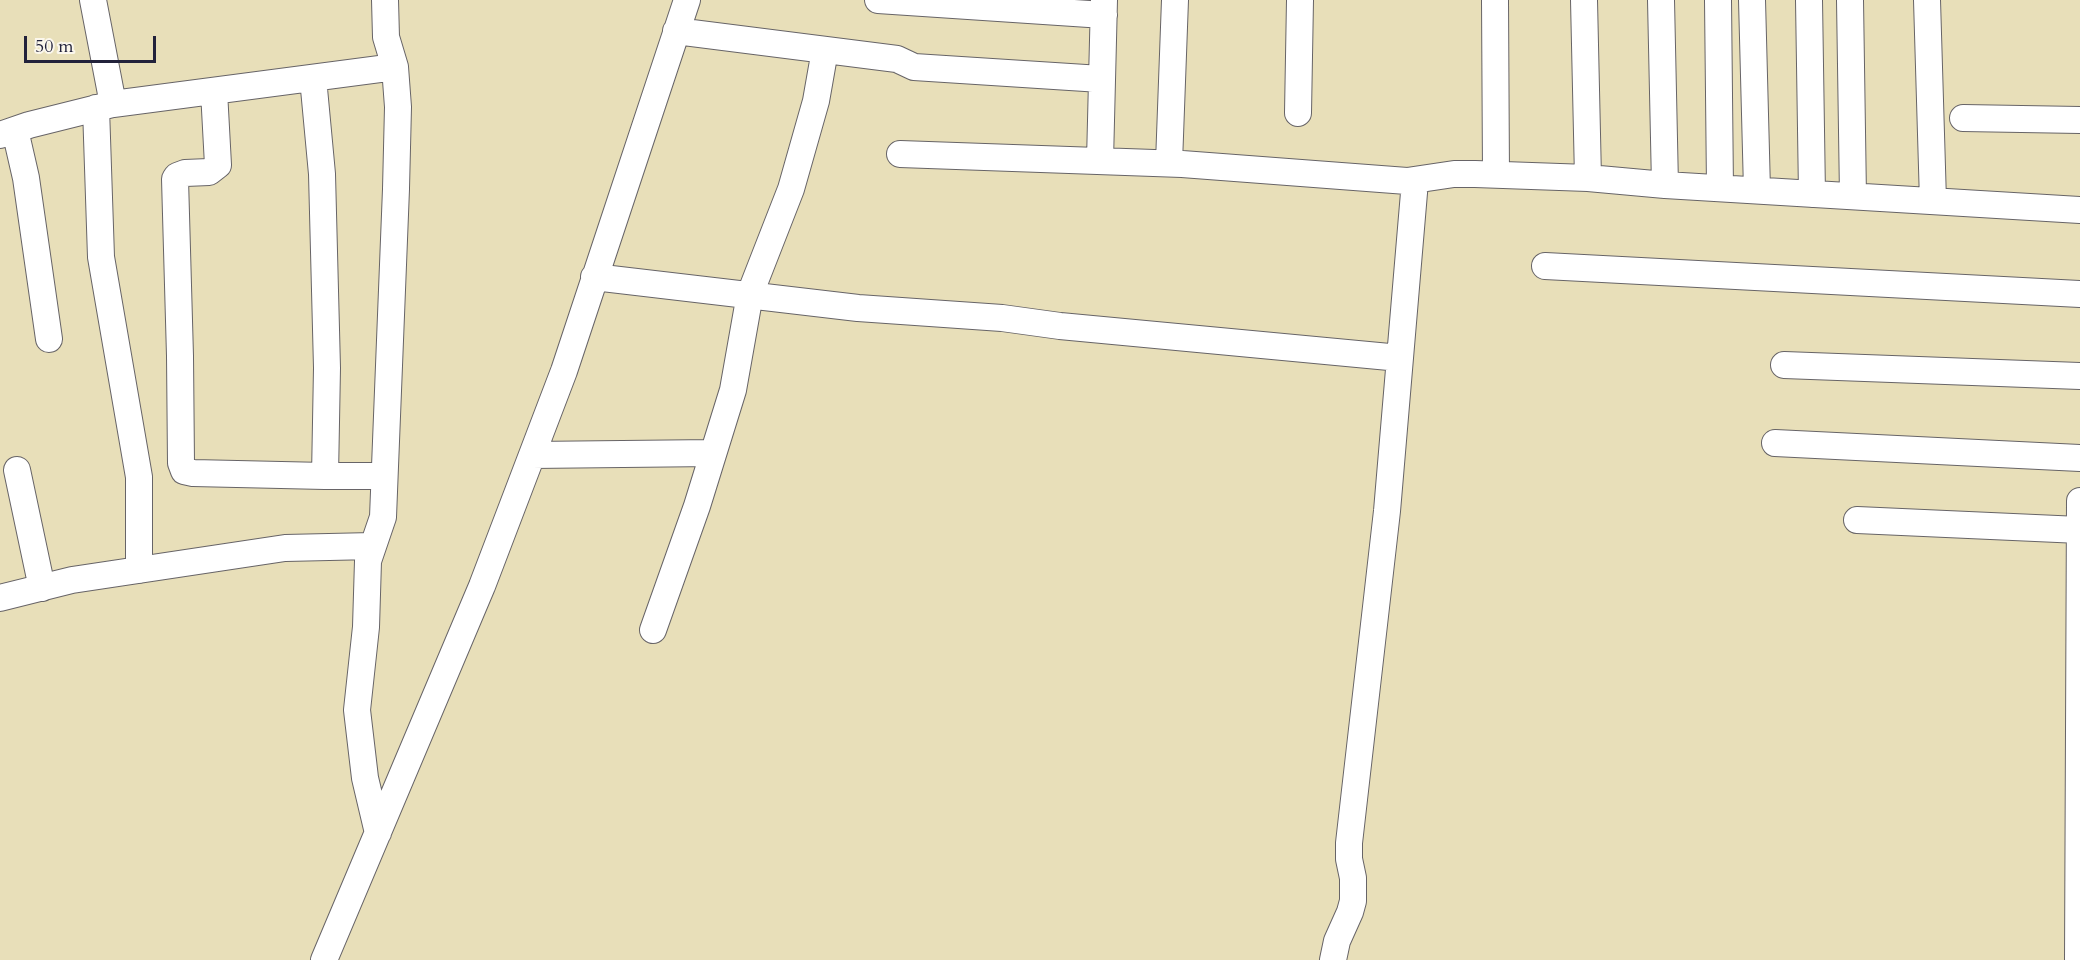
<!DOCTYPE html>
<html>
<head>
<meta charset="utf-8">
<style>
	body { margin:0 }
	#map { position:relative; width:2080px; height:960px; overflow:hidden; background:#e8dfb9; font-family:Cardo,serif }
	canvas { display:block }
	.scale { position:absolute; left:24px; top:36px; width:132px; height:27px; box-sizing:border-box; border:3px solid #22223b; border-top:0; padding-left:8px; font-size:18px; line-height:21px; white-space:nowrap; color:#22223b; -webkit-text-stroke:4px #fbf7ec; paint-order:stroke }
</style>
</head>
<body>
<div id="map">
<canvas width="2080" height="960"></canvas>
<div class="scale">50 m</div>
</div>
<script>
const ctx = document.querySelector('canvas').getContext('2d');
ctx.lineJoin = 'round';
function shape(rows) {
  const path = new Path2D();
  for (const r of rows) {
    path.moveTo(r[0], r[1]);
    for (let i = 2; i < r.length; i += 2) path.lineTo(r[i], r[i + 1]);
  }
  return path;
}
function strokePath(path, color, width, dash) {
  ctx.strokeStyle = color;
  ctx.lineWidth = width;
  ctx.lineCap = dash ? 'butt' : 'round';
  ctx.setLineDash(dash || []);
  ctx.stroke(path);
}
const minor = shape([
	[93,0,113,104],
	[878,0,1104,15],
	[1495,0,1496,174],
	[1584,0,1588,178],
	[1661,0,1665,185],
	[1718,0,1720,188],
	[1752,0,1757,190],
	[1809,0,1812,194],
	[1850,0,1853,196],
	[1927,0,1933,201],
	[676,31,897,59,914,67,1101,79],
	[313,78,322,174,327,368,325,476,384,476],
	[214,91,218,165,209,172,185,173,177,176,175,179,180,356,181,463,184,471,193,473,325,476],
	[96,108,101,257,139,477,139,570],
	[1298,113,1300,0],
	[1963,118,2080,120],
	[15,130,26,178,49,339],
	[0,135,29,125,113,104,395,67],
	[900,154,1182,164,1407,181,1454,174,1475,174,1588,178,1665,185,2080,210],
	[1100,161,1104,0],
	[1169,163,1175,0],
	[1545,266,2080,294],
	[594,277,858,308,1002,318,1060,326,1400,358],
	[1784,365,2080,376],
	[1775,443,2080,458],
	[532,455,713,453],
	[17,470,42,588],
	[1857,520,2080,530],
	[0,598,72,580,285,548,373,546],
	[653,630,697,506,733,390,750,294,791,189,816,101,825,50],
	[378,833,365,778,357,710,366,627,368,561,383,517,396,189,398,107,395,67,386,37,385,0],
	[324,960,482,586,564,371,687,0],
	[1333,960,1337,941,1350,912,1353,901,1353,878,1349,859,1349,843,1387,511,1415,181],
	[2078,960,2080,501]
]);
strokePath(minor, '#676467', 28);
strokePath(minor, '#fff', 26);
</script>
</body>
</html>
